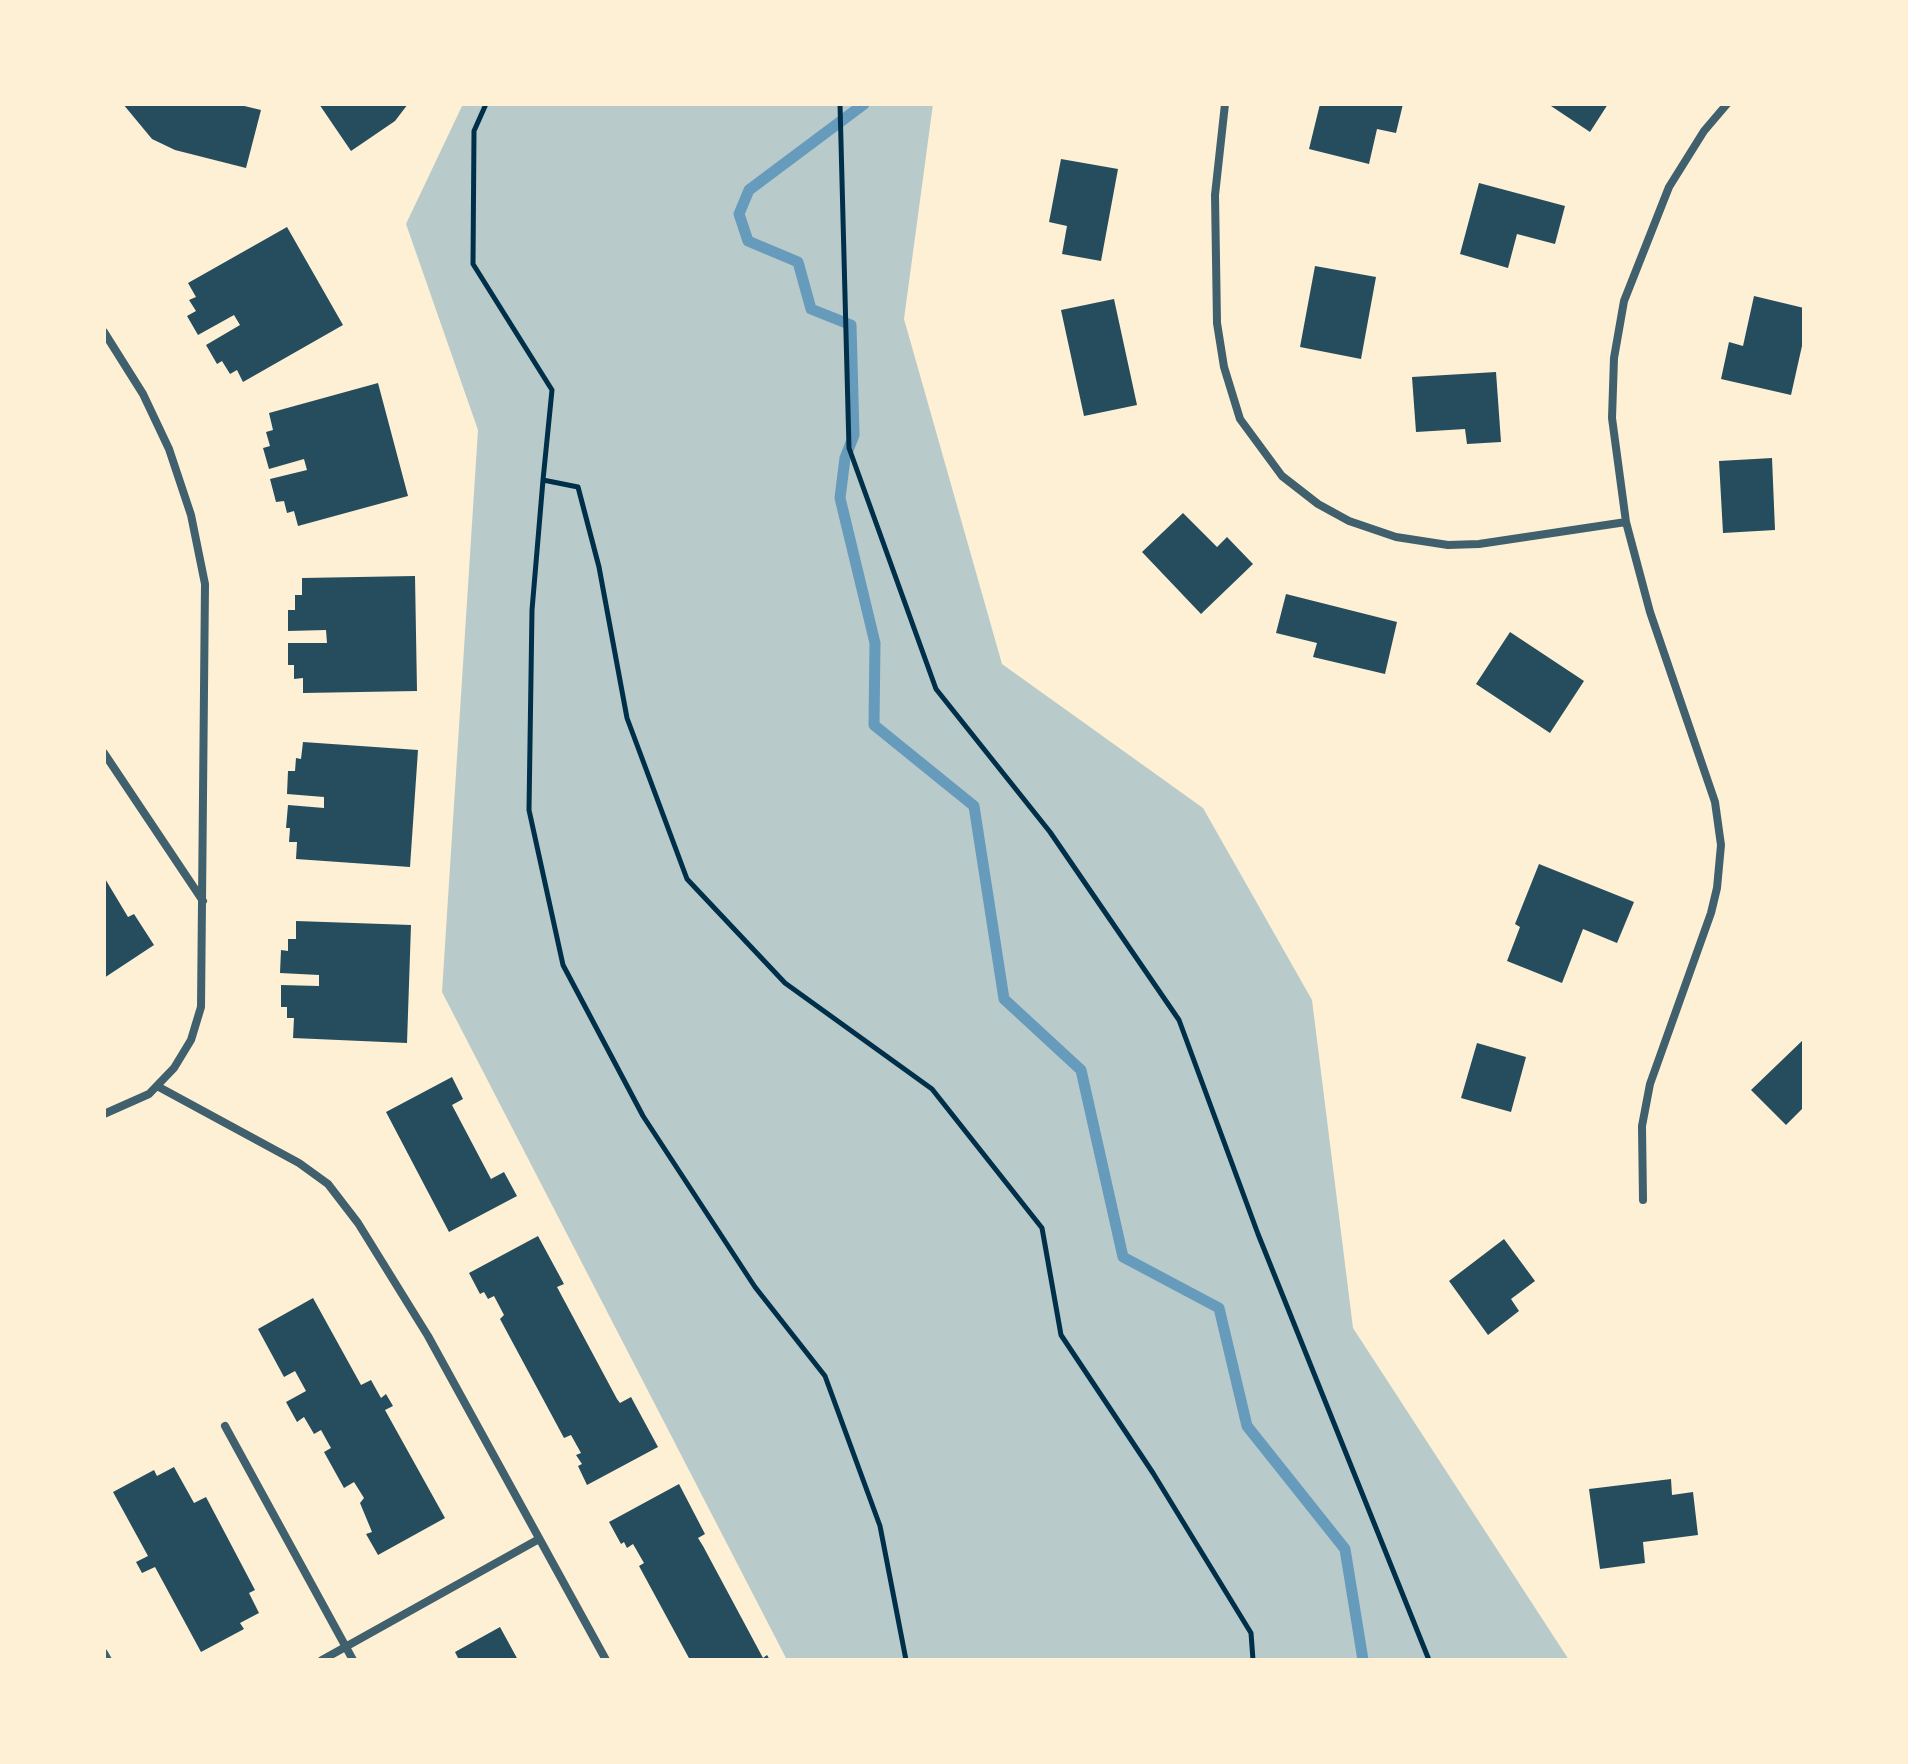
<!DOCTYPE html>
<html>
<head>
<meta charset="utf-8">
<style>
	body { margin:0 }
	#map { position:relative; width:1908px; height:1764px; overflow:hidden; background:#fdf0d5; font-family:Poppins,sans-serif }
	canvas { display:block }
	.frame { position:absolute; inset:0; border:106px solid #fdf0d5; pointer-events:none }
</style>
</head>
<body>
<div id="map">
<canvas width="1908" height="1764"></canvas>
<div class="frame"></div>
</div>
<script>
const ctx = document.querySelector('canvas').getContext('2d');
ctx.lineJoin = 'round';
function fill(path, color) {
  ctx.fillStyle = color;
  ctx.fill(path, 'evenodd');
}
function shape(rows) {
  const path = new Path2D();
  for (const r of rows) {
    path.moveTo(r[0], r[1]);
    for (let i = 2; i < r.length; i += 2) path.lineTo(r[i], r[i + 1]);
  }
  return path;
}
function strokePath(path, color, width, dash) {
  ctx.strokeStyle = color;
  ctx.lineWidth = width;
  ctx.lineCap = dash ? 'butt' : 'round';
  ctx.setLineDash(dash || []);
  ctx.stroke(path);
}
fill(shape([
	[463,104,933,104,904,319,1002,664,1203,808,1312,1000,1353,1328,1569,1660,787,1660,442,992,478,430,406,224]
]), '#b9caca');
strokePath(shape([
	[864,104,749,190,739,214,748,241,798,262,811,309,851,325,854,435,845,458,840,498,875,643,874,725,974,806,1004,999,1081,1070,1123,1257,1219,1308,1247,1426,1345,1549,1363,1660]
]), '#669bbc', 11);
fill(shape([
	[123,104,236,104,261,110,246,168,175,150,152,139],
	[319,104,408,104,395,121,351,151],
	[1320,104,1403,104,1396,133,1377,129,1369,164,1309,149],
	[1548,104,1608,104,1590,132],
	[1061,159,1118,169,1101,261,1062,254,1067,226,1049,222],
	[1479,183,1565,206,1555,244,1517,234,1508,268,1460,254],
	[287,227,343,325,243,382,237,370,230,374,222,361,217,364,206,345,240,325,234,315,198,335,187,316,196,311,189,300,196,297,188,283],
	[1315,266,1376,277,1361,359,1300,347],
	[1754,296,1804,308,1804,337,1791,395,1721,379,1729,342,1743,346],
	[1114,299,1137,405,1084,416,1061,310],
	[1496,372,1501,442,1467,444,1465,429,1416,432,1412,377],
	[378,383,408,496,298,526,294,511,287,513,284,501,276,502,270,479,307,470,304,459,269,469,263,448,270,446,266,432,273,430,269,413],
	[1772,458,1775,530,1723,533,1719,461],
	[1183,513,1217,547,1227,537,1253,564,1201,614,1142,552],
	[415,576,417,691,303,693,303,678,294,679,294,665,288,665,288,643,327,643,326,630,288,631,288,610,295,610,295,595,302,595,302,578],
	[1286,594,1397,622,1385,674,1313,657,1317,643,1276,633],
	[1510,632,1584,681,1550,733,1476,684],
	[303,742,418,750,410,867,296,859,297,842,289,842,290,828,286,828,288,805,324,808,324,797,287,794,288,771,295,771,296,758,301,759],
	[1539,864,1634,902,1617,943,1583,929,1562,983,1507,961,1520,927,1515,924],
	[104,877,128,917,134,914,154,945,104,978],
	[296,921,411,925,407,1043,293,1038,294,1018,287,1018,287,1007,281,1007,281,985,319,986,319,975,280,973,281,950,288,951,288,939,296,939],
	[1804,1039,1804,1107,1786,1125,1751,1090],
	[1477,1043,1526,1057,1511,1112,1461,1098],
	[452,1077,463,1099,452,1105,491,1179,504,1172,517,1196,449,1232,386,1112],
	[538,1236,564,1284,557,1287,617,1399,620,1403,631,1397,658,1447,587,1485,578,1466,582,1464,576,1455,581,1453,571,1435,564,1438,500,1319,504,1315,494,1296,488,1299,484,1292,480,1294,469,1273],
	[1504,1239,1535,1281,1511,1299,1519,1311,1488,1335,1449,1281],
	[313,1298,361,1385,371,1380,381,1398,386,1394,393,1406,385,1410,445,1518,378,1555,366,1534,372,1532,360,1503,364,1498,354,1482,344,1488,324,1452,331,1448,321,1430,314,1434,304,1417,297,1422,286,1402,306,1391,295,1371,284,1377,258,1329],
	[174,1467,194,1503,206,1497,255,1590,249,1593,259,1613,240,1623,244,1629,201,1652,155,1567,142,1573,136,1562,148,1556,113,1492,154,1470,157,1476],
	[1671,1479,1672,1495,1693,1492,1698,1535,1643,1542,1645,1563,1600,1569,1589,1489],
	[679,1484,705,1534,698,1538,703,1546,763,1658,767,1655,770,1660,690,1660,639,1566,644,1563,633,1544,627,1548,624,1542,621,1544,609,1522],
	[500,1627,518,1660,459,1660,455,1652]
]), '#264d5e');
strokePath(shape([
	[486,104,474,131,473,264,552,390,543,480,578,487,599,567,627,718,687,879,785,983,932,1089,1042,1228,1061,1335,1153,1473,1251,1633,1253,1660],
	[840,104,849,448,936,689,1050,832,1179,1020,1258,1234,1429,1660],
	[543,480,532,610,529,810,563,965,643,1116,755,1287,825,1376,880,1526,906,1660]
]), '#003049', 5);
strokePath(shape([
	[1225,104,1215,195,1217,323,1224,367,1240,419,1282,476,1318,504,1349,521,1396,537,1448,545,1479,544,1626,522],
	[104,332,143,394,169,449,191,515,205,584,201,1007,191,1040,174,1068,149,1094,104,1114],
	[104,753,203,901],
	[157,1086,299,1163,328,1184,358,1223,428,1336,606,1660],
	[1643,1200,1642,1126,1650,1084,1711,913,1717,888,1721,845,1715,802,1650,612,1626,522,1612,418,1614,358,1624,301,1669,187,1704,131,1727,104],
	[225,1426,353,1660],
	[104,1653,108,1660],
	[322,1660,539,1539]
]), '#3f606c', 8);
</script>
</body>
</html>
